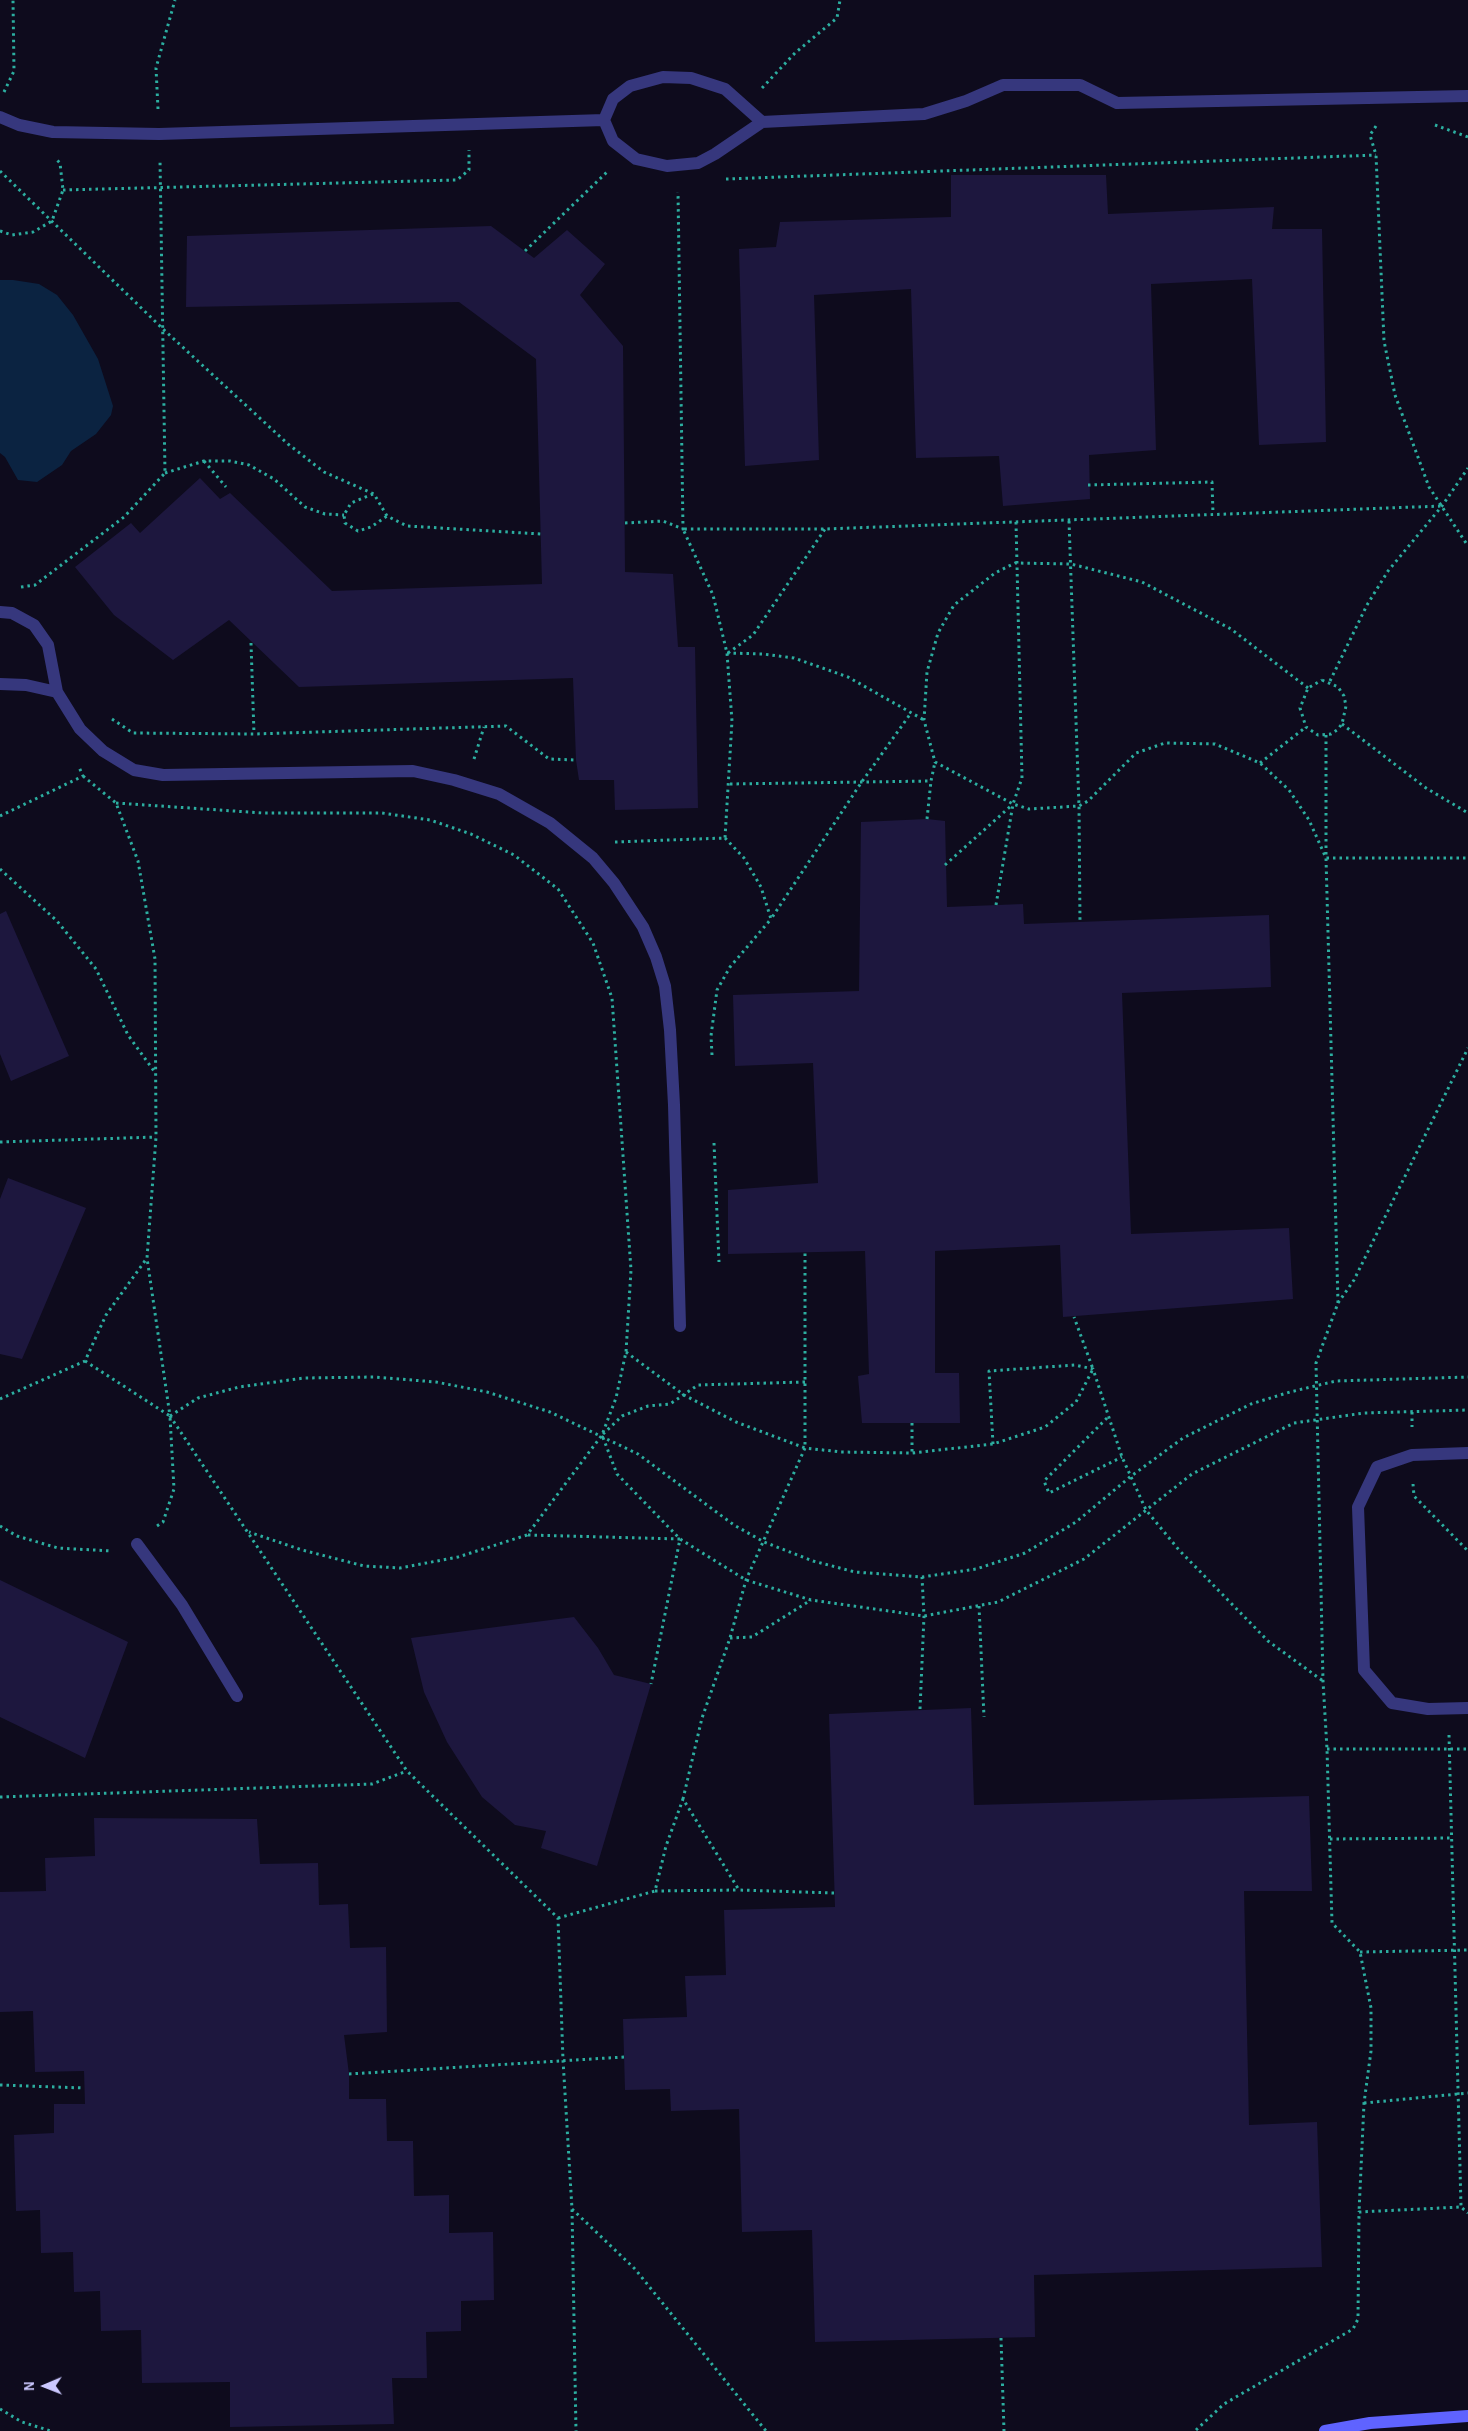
<!DOCTYPE html>
<html>
<head>
<meta charset="utf-8">
<style>
	body { margin:0 }
	#map { position:relative; width:1468px; height:2431px; overflow:hidden; background:#0e0b1d; font-family:"Alegreya Sans",sans-serif }
	canvas { display:block }
	.north { position:absolute; left:20px; top:2361px; width:50px; height:50px; -webkit-text-stroke:4px #0e0b1d; paint-order:stroke; rotate:269deg; font-size:14px; font-weight:700; line-height:20px; text-align:center; color:#cbc8ff }
	.north::after { content:''; display:block; margin:auto; width:18px; height:22px; background:#cbc8ff; clip-path:polygon(50% 0,100% 100%,50% 72%,0 100%) }
</style>
</head>
<body>
<div id="map">
<canvas width="1468" height="2431"></canvas>
<div class="north">N</div>
</div>
<script>
const ctx = document.querySelector('canvas').getContext('2d');
ctx.lineJoin = 'round';
function fill(path, color) {
  ctx.fillStyle = color;
  ctx.fill(path, 'evenodd');
}
function shape(rows) {
  const path = new Path2D();
  for (const r of rows) {
    path.moveTo(r[0], r[1]);
    for (let i = 2; i < r.length; i += 2) path.lineTo(r[i], r[i + 1]);
  }
  return path;
}
function strokePath(path, color, width, dash) {
  ctx.strokeStyle = color;
  ctx.lineWidth = width;
  ctx.lineCap = dash ? 'butt' : 'round';
  ctx.setLineDash(dash || []);
  ctx.stroke(path);
}
fill(shape([
	[0,280,13,280,39,284,57,295,73,315,98,359,113,406,111,415,96,434,71,451,62,465,37,482,18,480,5,457,0,453]
]), '#0b2341');
fill(shape([
	[951,175,1106,175,1108,214,1274,207,1272,229,1322,229,1326,442,1259,445,1252,279,1151,284,1156,450,1089,455,1090,499,1003,506,999,456,916,458,911,289,814,295,819,460,745,466,739,249,776,247,780,222,951,217],
	[491,226,534,258,567,230,605,264,580,295,623,346,625,572,673,574,678,647,695,647,698,808,615,810,614,780,579,780,576,760,573,678,299,687,229,620,173,660,114,615,75,567,131,523,140,533,200,478,220,499,230,493,332,591,542,584,536,359,459,302,186,307,187,236],
	[927,819,945,821,947,907,1023,904,1024,924,1269,915,1271,987,1122,993,1131,1234,1289,1228,1293,1299,1063,1317,1060,1245,935,1251,935,1373,959,1373,960,1423,862,1423,858,1376,869,1374,865,1251,728,1254,728,1190,818,1183,813,1063,735,1066,733,995,859,991,861,822],
	[6,911,69,1056,11,1081,0,1054,0,914],
	[8,1178,86,1208,22,1359,0,1354,0,1199],
	[0,1580,128,1642,85,1758,0,1717],
	[574,1617,598,1648,614,1675,651,1684,597,1866,541,1848,546,1831,515,1825,482,1797,447,1742,424,1692,411,1638],
	[971,1708,974,1805,1309,1796,1312,1891,1244,1891,1249,2125,1317,2122,1322,2267,1034,2275,1035,2337,815,2342,812,2230,742,2232,739,2109,671,2111,670,2089,625,2090,623,2019,687,2017,685,1976,726,1975,724,1910,835,1907,829,1714],
	[94,1818,257,1819,260,1864,318,1863,319,1905,348,1904,350,1948,386,1947,387,2032,344,2035,349,2074,349,2099,386,2099,387,2141,413,2141,414,2196,449,2195,449,2233,493,2232,494,2300,461,2301,461,2331,426,2332,427,2378,392,2378,394,2424,230,2427,230,2382,142,2383,141,2330,101,2331,100,2291,74,2292,73,2252,41,2253,40,2210,16,2211,14,2135,54,2133,54,2104,85,2104,84,2071,35,2072,33,2011,0,2012,0,1892,46,1891,45,1858,95,1856]
]), '#1d173e');
strokePath(shape([
	[762,88,795,53,837,18,840,0],
	[4,92,14,71,13,0],
	[158,109,156,68,175,0],
	[1435,125,1468,137],
	[1376,126,1370,135,1376,155,1384,341,1395,395,1429,487,1468,546],
	[0,171,163,329,288,444,324,472,374,494,387,516,407,526,541,534],
	[726,179,1376,155],
	[63,190,457,180,469,170,469,150],
	[0,231,12,235,33,232,52,221,63,190,60,163,56,159],
	[525,251,609,170],
	[204,461,226,487],
	[165,473,204,461,230,461,249,465,274,479,305,507,325,514,344,515],
	[1088,485,1212,482,1213,514],
	[373,494,351,503,344,515,345,523,358,531,371,527,387,516],
	[1069,521,1079,806,1080,923],
	[625,523,663,521,683,529,678,192],
	[21,587,35,585,124,517,165,473,160,160],
	[251,643,254,734],
	[727,653,763,654,794,658,848,677,924,720],
	[728,653,753,635,825,529],
	[1322,680,1338,687,1344,696,1346,706,1342,724,1337,730,1331,734,1318,735,1306,727,1300,708,1308,688,1322,680],
	[1330,681,1367,605,1388,571,1442,506,1468,468],
	[1308,688,1231,629,1142,582,1071,564,1015,563,995,573,954,605,938,633,927,672,924,720,935,762,1013,804,1029,809,1079,806,1088,801,1136,753,1165,743,1215,744,1260,763,1289,790,1309,820,1326,858,1468,858],
	[112,719,133,733,254,734,506,726,549,759,576,760],
	[1342,724,1426,788,1468,813],
	[1326,735,1326,858,1338,1303,1316,1363,1323,1681,1327,1749,1332,1923,1360,1952,1371,2008,1371,2051,1364,2103,1359,2212],
	[474,759,484,727],
	[1260,763,1306,727],
	[83,776,116,803,138,861,155,959,156,1137,147,1258,170,1416,407,1771,558,1918,563,2060,572,2209,576,2431],
	[730,784,931,781,935,762],
	[116,803,263,813,382,813,430,820,471,834,514,855,558,889,593,943,612,998,631,1270,626,1352,616,1398,602,1435,527,1535,458,1557,400,1568,364,1566,302,1550,249,1532],
	[0,816,83,776,79,767],
	[927,819,931,781],
	[725,838,744,858,761,887,771,919,861,783,911,713],
	[615,842,725,838,732,721,727,653,713,595,683,529,825,529,1442,506],
	[945,865,1012,805],
	[0,869,57,921,96,969,128,1035,154,1071],
	[996,905,1013,804,1022,778,1016,522],
	[712,1055,711,1036,717,990,730,967,771,919],
	[0,1142,156,1137],
	[714,1143,719,1262],
	[1338,1303,1354,1280,1468,1048],
	[626,1352,684,1395,736,1422,805,1448,805,1253],
	[85,1361,170,1416],
	[805,1382,698,1385,670,1404,648,1406,622,1416,602,1435,617,1474,680,1539,746,1580,811,1600,924,1616,998,1602,1084,1559,1192,1474,1294,1423,1364,1413,1468,1410],
	[0,1399,85,1361,106,1315,147,1258],
	[1412,1412,1412,1427],
	[170,1416,198,1398,239,1387,304,1378,374,1377,436,1382,487,1392,550,1412,638,1454,734,1525,764,1542,813,1561,855,1572,922,1577,976,1569,1025,1553,1076,1522,1130,1477,1183,1438,1251,1404,1290,1392,1336,1381,1468,1377],
	[1107,1418,1044,1481,1049,1493,1122,1457],
	[912,1423,912,1453],
	[993,1444,989,1371,1075,1365,1093,1369,1122,1457,1146,1510,1179,1550,1268,1641,1323,1681],
	[1413,1484,1414,1496,1468,1551],
	[0,1526,17,1536,58,1548,111,1551],
	[157,1526,163,1522,174,1489,170,1417],
	[528,1535,680,1539,651,1684],
	[979,1606,984,1717],
	[730,1638,752,1637,811,1600],
	[920,1709,924,1616,922,1577],
	[1449,1735,1461,2207],
	[1327,1749,1468,1749],
	[0,1797,372,1784,407,1771],
	[1330,1839,1452,1838],
	[655,1891,739,1890],
	[834,1893,739,1890,683,1799,702,1718,730,1638,746,1580,805,1448,841,1452,912,1453,993,1444,1045,1427,1076,1402,1093,1369,1074,1317],
	[558,1918,655,1891,666,1846,683,1799],
	[1360,1952,1468,1950],
	[349,2074,624,2057],
	[0,2085,84,2088],
	[1364,2103,1468,2093],
	[572,2209,635,2269,766,2431],
	[1001,2338,1004,2431],
	[0,2409,22,2422,51,2431],
	[1196,2430,1224,2404,1353,2329,1358,2319,1359,2212,1461,2207,1468,2213]
]), '#2caea0', 3, [2.5, 4]);
strokePath(shape([
	[0,117,19,125,53,132,159,134,604,120],
	[762,122,725,89,691,78,663,77,630,86,613,99,604,120,613,141,636,159,667,166,698,163,715,154,762,122,924,114,966,101,1003,85,1080,85,1117,103,1468,96],
	[0,612,12,613,34,625,48,645,57,692,80,729,103,751,134,770,163,775,413,771,454,780,499,794,550,823,593,858,614,883,643,927,656,957,665,986,670,1030,674,1105,680,1326],
	[0,684,26,685,57,692],
	[1468,1453,1412,1455,1377,1467,1358,1507,1364,1670,1392,1703,1428,1709,1468,1708],
	[137,1544,182,1605,237,1696]
]), '#36377d', 12);
strokePath(shape([
	[1325,2431,1370,2423,1468,2416]
]), '#5f63ff', 12);
</script>
</body>
</html>
